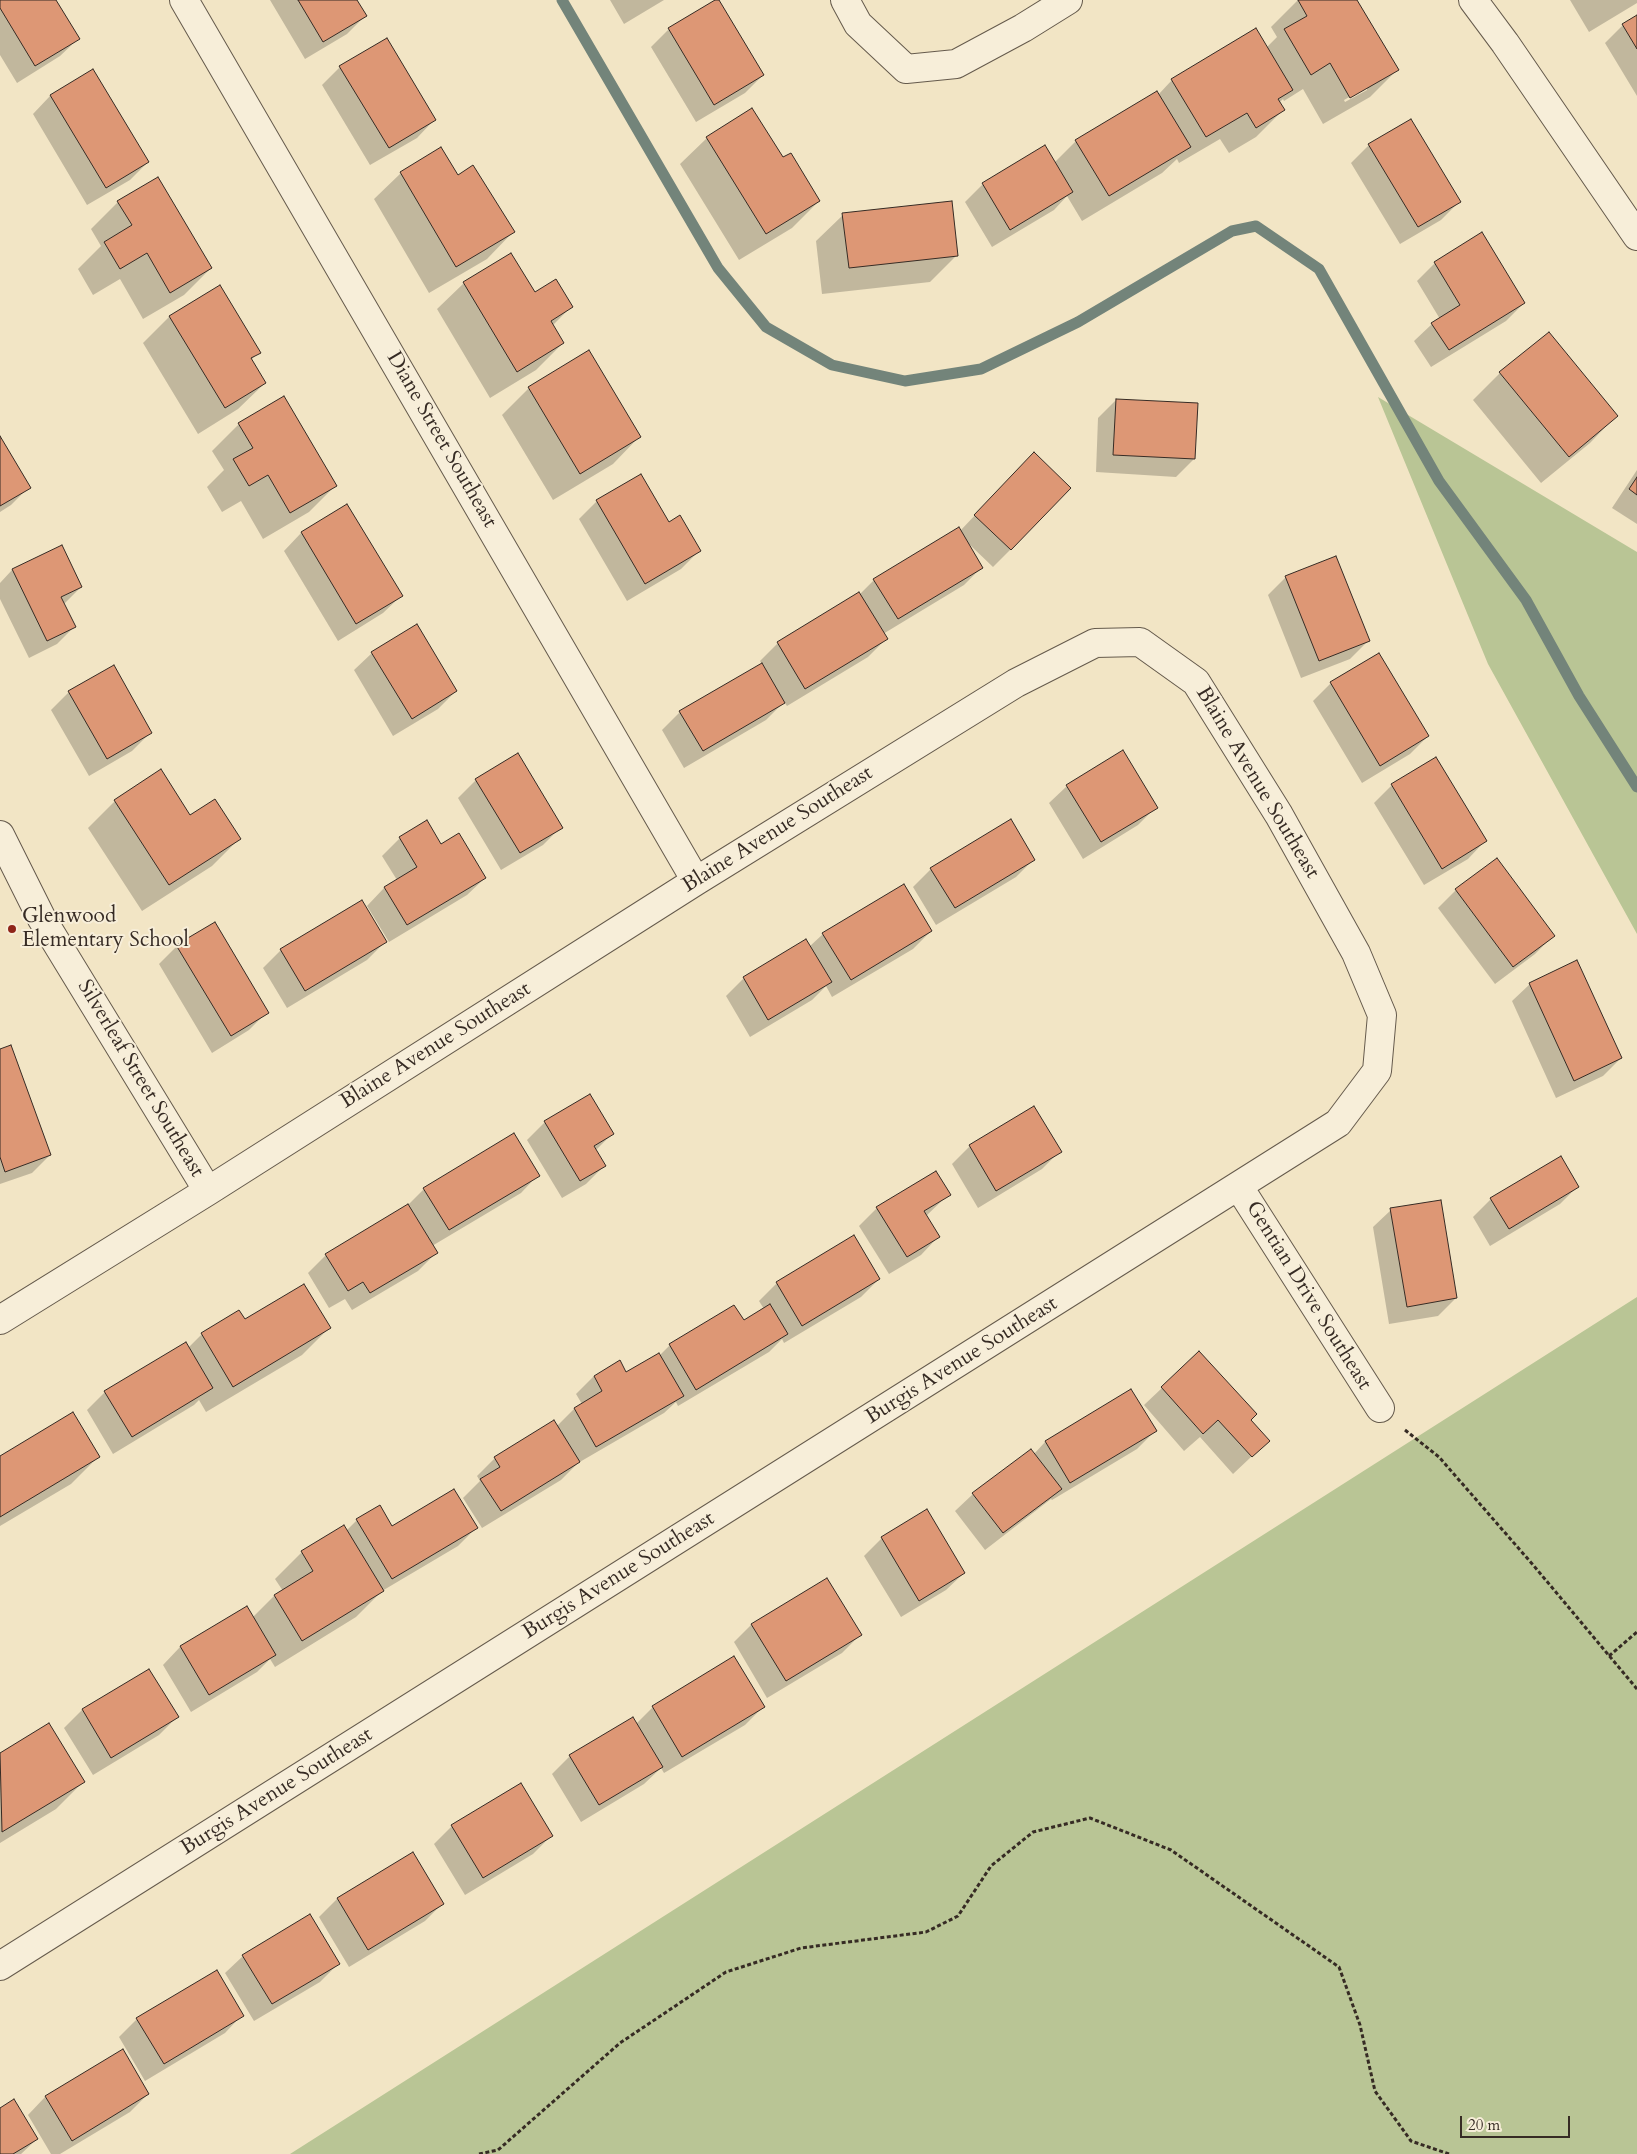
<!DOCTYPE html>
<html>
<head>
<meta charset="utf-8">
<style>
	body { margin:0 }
	#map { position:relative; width:1637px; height:2154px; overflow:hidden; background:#f2e5c5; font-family:Cardo,serif }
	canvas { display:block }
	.scale { position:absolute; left:1460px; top:2116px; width:110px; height:22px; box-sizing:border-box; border:2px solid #362b24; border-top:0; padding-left:6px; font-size:15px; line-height:18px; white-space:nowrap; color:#362b24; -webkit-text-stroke:4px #f7eed9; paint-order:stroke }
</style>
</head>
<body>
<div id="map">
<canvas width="1637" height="2154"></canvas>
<div class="scale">20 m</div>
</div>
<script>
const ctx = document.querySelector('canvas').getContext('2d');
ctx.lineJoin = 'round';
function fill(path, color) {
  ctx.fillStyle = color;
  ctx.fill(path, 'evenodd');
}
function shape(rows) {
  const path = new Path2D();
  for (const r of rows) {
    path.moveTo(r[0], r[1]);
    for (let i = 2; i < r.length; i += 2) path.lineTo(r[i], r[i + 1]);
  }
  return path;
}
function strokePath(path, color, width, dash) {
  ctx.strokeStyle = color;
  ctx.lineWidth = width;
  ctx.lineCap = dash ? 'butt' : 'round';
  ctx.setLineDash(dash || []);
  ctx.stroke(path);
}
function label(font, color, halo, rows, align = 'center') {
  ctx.font = font + ' Cardo,serif';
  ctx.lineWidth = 4;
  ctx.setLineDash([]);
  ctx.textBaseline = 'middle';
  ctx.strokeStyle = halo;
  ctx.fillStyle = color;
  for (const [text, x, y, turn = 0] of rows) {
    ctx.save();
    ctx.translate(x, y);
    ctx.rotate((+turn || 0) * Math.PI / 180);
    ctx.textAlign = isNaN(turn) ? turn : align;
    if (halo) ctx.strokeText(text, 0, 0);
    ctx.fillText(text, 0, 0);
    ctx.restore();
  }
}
fill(shape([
	[1378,397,1637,552,1637,934,1488,664],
	[1637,1297,1637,2154,290,2154]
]), '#b9c595');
fill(shape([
	[0,0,55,0,78,39,60,56,17,83,0,55],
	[270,0,355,0,365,16,347,34,305,59],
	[610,0,664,0,624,24],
	[717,0,763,75,745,93,696,122,651,47,669,29],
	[1298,0,1356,0,1397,70,1370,97,1323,124,1303,89,1284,101,1283,99,1279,103,1283,110,1256,137,1229,153,1220,139,1179,163,1177,159,1162,173,1082,221,1067,196,1054,210,992,247,965,202,983,184,1054,163,1076,141,1158,95,1172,80,1266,48,1277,37,1271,27],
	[1367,87,1367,90,1345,102,1344,100],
	[1570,0,1637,0,1637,3,1589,32],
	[1637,17,1637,96,1605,43,1623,25],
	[340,67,434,120,417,138,370,165,322,85],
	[93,71,148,162,130,180,87,205,33,114,50,96],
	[1410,120,1459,202,1441,220,1400,244,1351,163,1369,145],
	[707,138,782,159,819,201,792,228,739,260,680,164],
	[401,173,458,176,513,232,487,259,429,293,374,199],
	[118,202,211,268,184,295,143,319,120,279,93,295,78,269,101,246,91,229],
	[843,215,957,255,930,282,822,294,816,241],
	[1482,234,1524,303,1506,321,1431,367,1414,341,1432,324,1440,319,1417,281,1435,263],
	[464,283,571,307,552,326,563,343,536,370,490,398,437,309],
	[170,316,259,352,251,360,265,383,238,409,198,434,143,343],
	[588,352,639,437,613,464,553,500,502,415,529,388],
	[1500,373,1616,416,1590,443,1541,483,1473,400],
	[1116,400,1194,459,1176,477,1096,472,1098,418],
	[239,424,336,485,309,512,263,539,241,501,222,512,207,487,224,470,212,451],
	[0,439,29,487,11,505,0,512],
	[1637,470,1637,524,1612,508],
	[1016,472,1011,549,993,567,969,544,982,567,964,585,883,634,886,639,868,657,787,706,784,702,766,720,684,768,662,730,680,712,762,664,760,661,778,643,859,595,874,580,960,531],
	[641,476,669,524,699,551,681,569,627,601,579,519,597,501],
	[347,505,401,596,383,613,338,641,284,551,301,533],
	[61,547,81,587,64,604,75,626,57,644,29,658,0,599,0,583,12,570],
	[1286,577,1368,641,1350,659,1301,678,1268,595],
	[372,653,456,691,438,709,393,736,354,670],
	[1379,654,1428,736,1410,754,1362,783,1313,701,1331,683],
	[69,692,150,733,132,751,89,776,51,710],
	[476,780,561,827,543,845,501,870,458,798],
	[1392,785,1485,841,1468,859,1424,885,1374,803],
	[1067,786,1156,807,1138,825,1083,859,1049,803],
	[115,801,190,816,239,839,212,866,142,911,88,828],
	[400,838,485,878,467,895,389,942,367,906,384,888,397,880,382,856],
	[1033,860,1016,877,936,925,913,887,931,869],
	[1456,890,1553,936,1535,954,1495,984,1438,908],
	[931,931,913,949,832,997,826,986,812,1000,750,1037,726,996,744,978,806,941,809,947,823,934],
	[385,942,367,960,287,1008,263,968,281,950],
	[177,946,267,1012,249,1030,212,1053,159,964],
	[1530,984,1621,1058,1603,1076,1556,1098,1512,1001],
	[0,1050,50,1155,32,1173,0,1184],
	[589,1095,612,1134,595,1151,604,1166,586,1184,562,1198,527,1140,545,1122],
	[970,1146,1060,1151,1042,1169,978,1208,952,1164],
	[538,1175,521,1193,432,1246,436,1253,418,1271,352,1310,345,1299,329,1308,308,1273,326,1255,406,1207,424,1189],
	[1578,1186,1560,1204,1490,1246,1473,1217,1491,1199],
	[949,1194,926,1216,938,1237,921,1255,889,1274,859,1226,877,1208],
	[1391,1210,1456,1298,1438,1316,1389,1324,1373,1227],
	[854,1237,879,1279,861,1297,784,1343,782,1339,769,1352,678,1406,676,1402,664,1413,578,1463,561,1480,482,1528,463,1498,480,1481,477,1476,495,1458,554,1421,557,1426,574,1409,582,1404,576,1394,594,1376,625,1374,659,1356,670,1345,743,1322,764,1309,759,1301,777,1283],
	[244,1321,329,1328,302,1355,206,1412,199,1400,194,1405,113,1454,87,1410,105,1392,188,1348,202,1334],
	[1199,1353,1249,1420,1268,1441,1233,1474,1200,1437,1184,1451,1144,1405],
	[1131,1391,1155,1431,1137,1449,1052,1500,1051,1499,985,1550,955,1511,973,1494,1034,1454,1045,1442],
	[98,1457,71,1484,0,1526,0,1458],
	[357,1520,392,1528,476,1528,458,1546,382,1591,356,1617,275,1667,270,1659,257,1672,191,1712,163,1665,180,1647,246,1608,252,1618,274,1596,283,1591,275,1579,302,1552,346,1531],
	[882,1538,964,1573,946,1590,901,1617,864,1556],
	[752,1624,860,1635,842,1653,767,1698,734,1642],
	[149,1670,177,1717,159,1735,93,1775,64,1728,82,1710],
	[653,1707,763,1707,745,1725,664,1773,661,1768,644,1784,581,1822,552,1774,570,1756,636,1724],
	[49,1725,83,1782,56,1809,0,1843,0,1754],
	[452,1826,551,1836,533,1854,465,1895,434,1844],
	[413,1854,443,1903,425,1921,349,1967,319,1917,337,1899],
	[243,1956,338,1964,320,1982,254,2021,225,1973],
	[242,2015,225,2033,145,2081,119,2037,137,2019],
	[122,2051,148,2094,130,2112,60,2154,51,2154,28,2115,45,2097],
	[0,2109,37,2139,21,2154,0,2154]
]), '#0003');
strokePath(shape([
	[562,0,718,268,766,327,832,365,905,381,981,369,1078,322,1232,231,1256,226,1319,269,1439,481,1526,600,1579,696,1637,787]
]), '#73847a', 11);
const building = shape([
	[0,0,56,0,80,39,35,66,0,8,0,0],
	[298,0,357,0,367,16,323,42,298,0],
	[715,0,719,0,764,75,714,105,668,28,715,0],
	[1298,0,1357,0,1399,70,1350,98,1330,63,1311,75,1284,29,1307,16,1298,0],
	[1637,15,1637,49,1622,24,1637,15],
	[1256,28,1293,90,1278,99,1285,110,1256,128,1247,113,1206,137,1171,79,1256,28],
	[387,38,436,120,389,148,339,66,387,38],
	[93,69,149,162,106,188,50,95,93,69],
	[1157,91,1191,147,1109,196,1075,140,1157,91],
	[752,108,783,157,791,153,820,201,766,234,706,137,752,108],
	[1411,119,1461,202,1418,227,1368,144,1411,119],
	[1045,145,1073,192,1010,230,982,183,1045,145],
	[441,147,458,175,473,165,515,232,456,267,400,172,441,147],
	[158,177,212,268,170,293,147,253,120,269,104,242,132,225,117,201,158,177],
	[952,201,958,256,849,268,842,213,952,201],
	[1482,232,1525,303,1449,350,1431,323,1460,305,1434,262,1482,232],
	[511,253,535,292,556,279,573,307,551,321,564,343,517,372,463,282,511,253],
	[220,285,261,353,251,358,266,383,225,408,169,316,220,285],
	[1549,332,1618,416,1569,457,1499,372,1549,332],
	[589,350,641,437,580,474,528,387,589,350],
	[284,396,337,486,290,513,268,475,249,486,233,459,253,448,238,423,284,396],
	[1116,399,1198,403,1195,459,1113,455,1116,399],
	[0,436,31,488,0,506,0,436],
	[1034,452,1071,488,1011,550,974,515,1034,452],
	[641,474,669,522,680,515,701,551,645,584,596,500,641,474],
	[1637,477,1637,495,1629,489,1637,477],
	[347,504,403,596,356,624,301,532,347,504],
	[959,527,983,568,898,619,873,579,959,527],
	[62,545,82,587,61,597,76,627,47,641,12,569,62,545],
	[1336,556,1370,641,1319,661,1285,576,1336,556],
	[859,592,888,639,805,689,777,642,859,592],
	[417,624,457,691,412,719,371,652,417,624],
	[1379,653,1429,736,1380,766,1330,682,1379,653],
	[762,663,785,703,703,751,679,711,762,663],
	[114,665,152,733,107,759,68,691,114,665],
	[1123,750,1158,808,1101,842,1066,785,1123,750],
	[518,753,563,828,520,853,475,779,518,753],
	[1436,757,1487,841,1442,869,1391,784,1436,757],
	[161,769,190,815,215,799,241,839,169,885,114,800,161,769],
	[1011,819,1035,860,955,908,930,868,1011,819],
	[427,820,441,844,459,833,486,878,407,925,384,887,417,867,399,837,427,820],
	[1497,858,1555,936,1513,967,1455,889,1497,858],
	[904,884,932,931,851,980,822,933,904,884],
	[362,900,387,942,305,991,280,949,362,900],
	[215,922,269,1013,231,1036,176,945,215,922],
	[806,939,832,982,768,1020,743,977,806,939],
	[1577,960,1622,1058,1574,1081,1529,983,1577,960],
	[11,1045,51,1155,5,1172,0,1157,0,1049,11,1045],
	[590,1094,614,1134,594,1146,606,1166,580,1181,544,1121,590,1094],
	[1034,1106,1062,1152,996,1191,969,1145,1034,1106],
	[514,1133,540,1176,449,1230,423,1188,514,1133],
	[1561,1156,1579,1187,1509,1229,1490,1198,1561,1156],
	[936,1171,951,1195,924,1211,940,1237,907,1257,876,1207,936,1171],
	[1441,1200,1457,1298,1407,1307,1390,1208,1441,1200],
	[408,1204,438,1253,370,1293,363,1282,348,1291,325,1254,408,1204],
	[854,1235,880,1279,802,1326,776,1282,854,1235],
	[304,1284,331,1328,233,1387,201,1333,239,1310,245,1319,304,1284],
	[770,1304,788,1334,696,1390,669,1344,734,1305,744,1320,770,1304],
	[186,1342,213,1388,132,1437,104,1391,186,1342],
	[1199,1351,1257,1414,1251,1420,1270,1441,1252,1457,1218,1420,1203,1434,1161,1387,1199,1351],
	[659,1353,684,1396,596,1447,574,1408,602,1391,594,1376,620,1360,626,1372,659,1353],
	[1131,1389,1157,1431,1070,1483,1045,1441,1131,1389],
	[73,1412,100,1457,0,1517,0,1456,73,1412],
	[554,1420,580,1462,501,1511,480,1479,500,1467,494,1457,554,1420],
	[1031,1449,1062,1489,1003,1533,972,1493,1031,1449],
	[454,1489,478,1528,392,1579,356,1519,380,1505,392,1526,454,1489],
	[927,1509,965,1573,919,1601,881,1537,927,1509],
	[344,1525,384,1591,302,1641,274,1595,313,1571,301,1551,344,1525],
	[827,1578,862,1635,786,1681,751,1624,827,1578],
	[247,1606,276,1655,209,1695,180,1646,247,1606],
	[734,1656,765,1707,682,1757,652,1706,734,1656],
	[149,1669,179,1717,111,1758,82,1709,149,1669],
	[633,1717,663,1767,599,1805,569,1755,633,1717],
	[49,1723,85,1782,2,1832,0,1753,49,1723],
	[521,1783,553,1836,483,1878,451,1825,521,1783],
	[413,1852,444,1904,368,1950,337,1898,413,1852],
	[310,1914,340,1964,272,2004,242,1955,310,1914],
	[217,1970,244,2016,164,2064,136,2018,217,1970],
	[123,2049,149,2094,72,2141,45,2096,123,2049],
	[14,2099,38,2139,13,2154,0,2154,0,2108,14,2099]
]);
fill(building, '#dd9775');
strokePath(building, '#362b24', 1);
const minor = shape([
	[184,0,696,881],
	[845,0,858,24,906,69,956,64,1023,28,1068,0],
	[1473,0,1505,43,1637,236],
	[0,835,42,919,208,1191],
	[1239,1187,1380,1408],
	[0,1320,208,1191,696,881,1016,683,1095,643,1140,642,1196,682,1279,815,1356,953,1382,1015,1377,1071,1338,1123,0,1966]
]);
strokePath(minor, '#655a4c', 30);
strokePath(shape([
	[1405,1430,1439,1457,1534,1566,1637,1689],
	[1609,1656,1637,1632],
	[479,2154,498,2150,620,2043,726,1972,801,1948,926,1932,958,1916,991,1866,1033,1832,1090,1818,1171,1850,1339,1967,1360,2025,1375,2091,1411,2141,1449,2154]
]), '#362b24', 3, [4, 2.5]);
strokePath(minor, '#f7eed9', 28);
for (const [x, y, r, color] of [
	[12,929,5,"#8f2418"]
]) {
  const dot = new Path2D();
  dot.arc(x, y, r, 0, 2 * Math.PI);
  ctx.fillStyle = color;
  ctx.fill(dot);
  strokePath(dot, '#f7eed9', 2);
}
label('21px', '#362b24', '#f7eed9', [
	["Diane Street Southeast",441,440,60],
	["Blaine Avenue Southeast",1257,783,59],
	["Blaine Avenue Southeast",778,830,-32],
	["Blaine Avenue Southeast",436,1046,-32],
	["Silverleaf Street Southeast",140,1079,59],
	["Gentian Drive Southeast",1308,1296,58],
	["Burgis Avenue Southeast",962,1361,-32],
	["Burgis Avenue Southeast",619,1576,-32],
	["Burgis Avenue Southeast",277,1792,-32]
]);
label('21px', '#362b24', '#f7eed9', [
	["Glenwood",22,917],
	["Elementary School",22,941]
], 'left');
</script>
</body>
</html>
